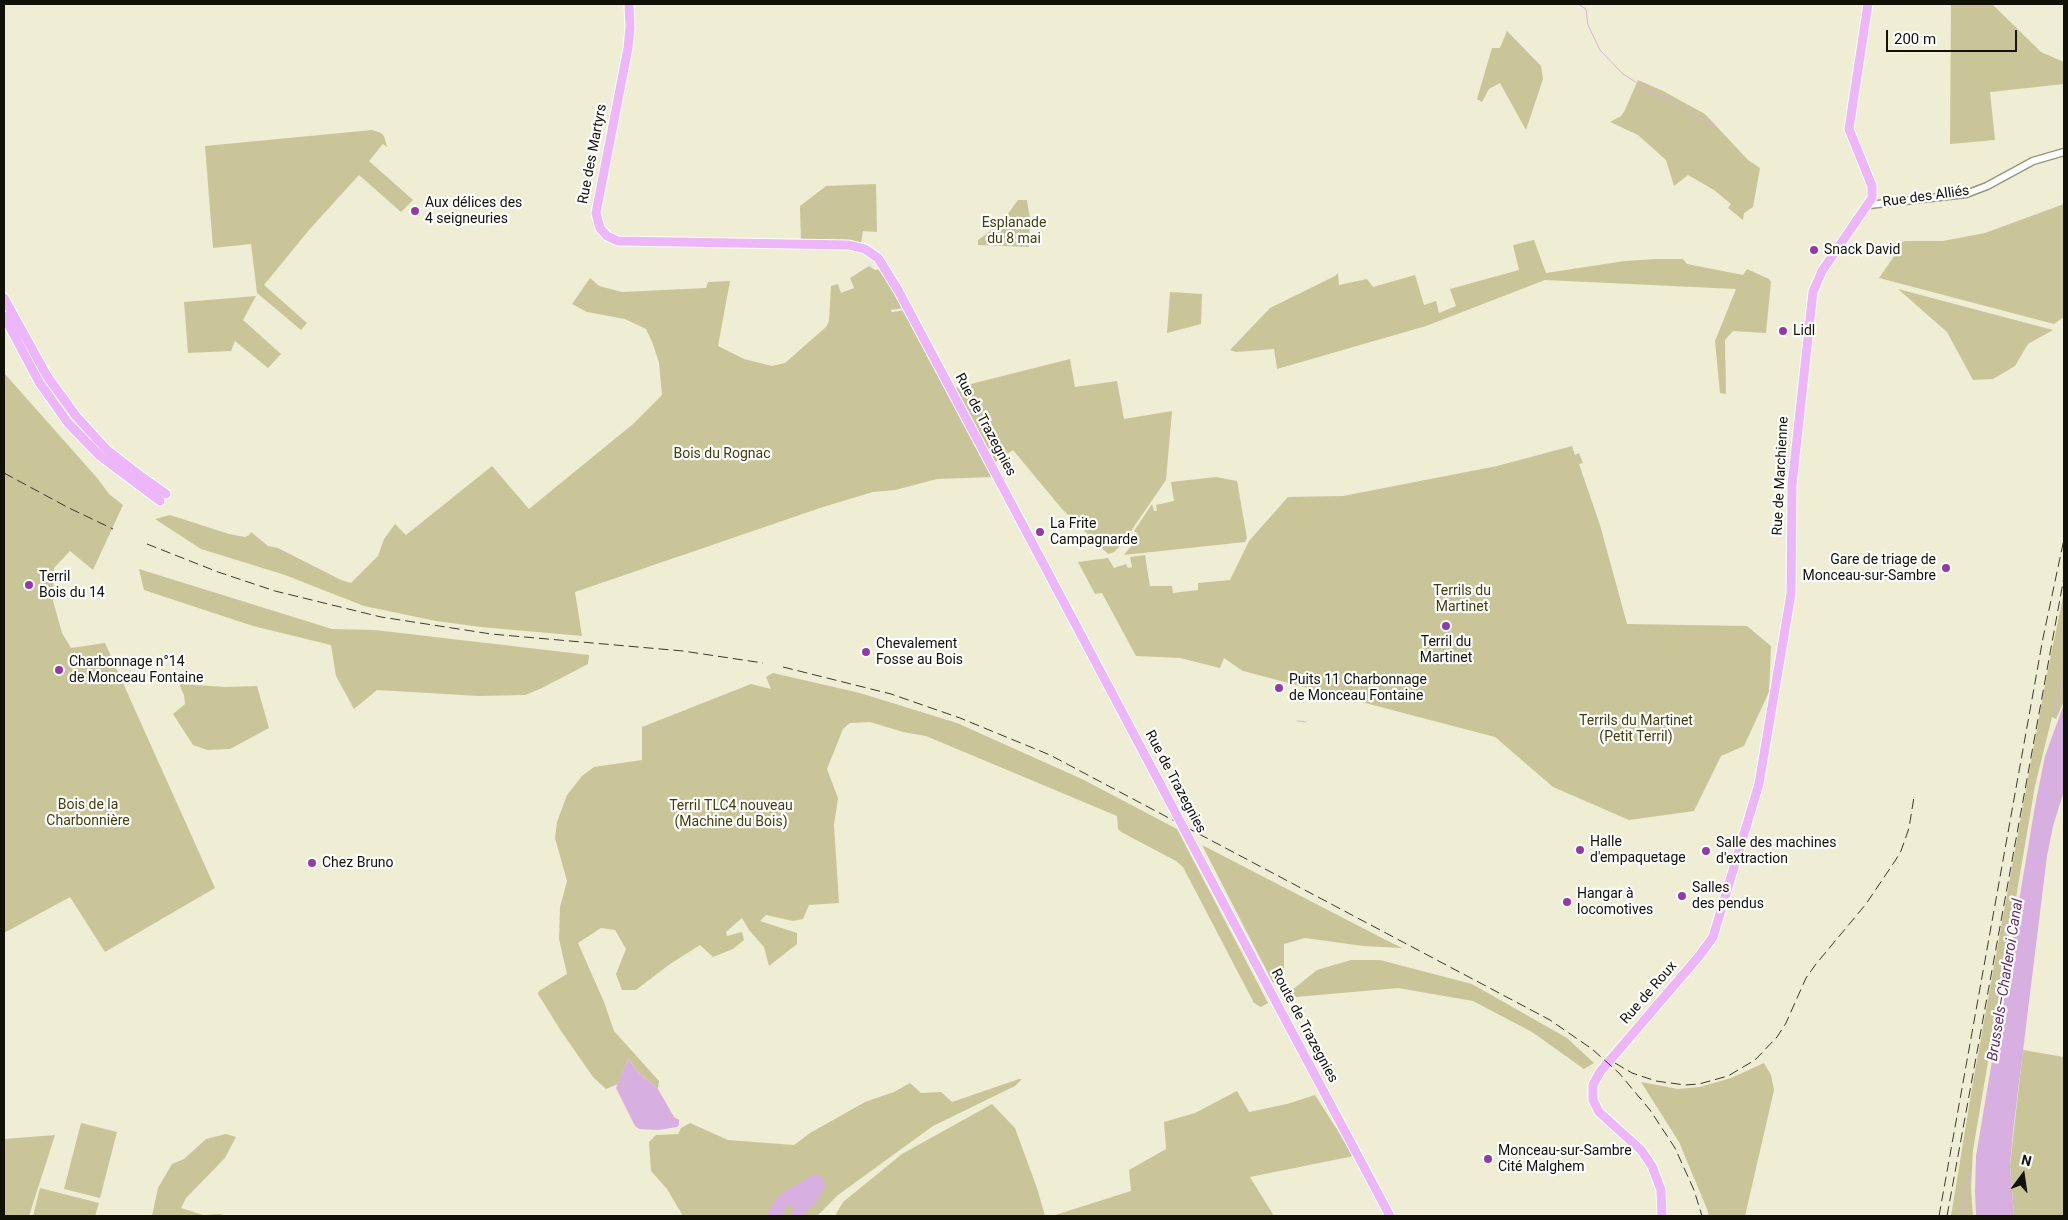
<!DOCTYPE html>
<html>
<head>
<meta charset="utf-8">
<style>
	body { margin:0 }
	#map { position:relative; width:2068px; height:1220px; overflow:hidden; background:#efedd3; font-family:Roboto,sans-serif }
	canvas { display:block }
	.frame { position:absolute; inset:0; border:5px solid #121108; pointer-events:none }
	.north { position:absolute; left:1998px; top:1150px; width:50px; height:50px; -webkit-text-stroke:4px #fff; paint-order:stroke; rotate:14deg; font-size:14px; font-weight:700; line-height:20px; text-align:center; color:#121108 }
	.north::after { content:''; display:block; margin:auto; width:18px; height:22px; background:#121108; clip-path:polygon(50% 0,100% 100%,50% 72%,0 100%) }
	.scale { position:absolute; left:1886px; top:30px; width:131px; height:22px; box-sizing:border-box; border:2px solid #121108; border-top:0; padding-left:6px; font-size:15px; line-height:18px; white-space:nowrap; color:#121108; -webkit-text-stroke:4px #fff; paint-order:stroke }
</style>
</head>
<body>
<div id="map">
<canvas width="2068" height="1220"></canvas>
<div class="frame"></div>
<div class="north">N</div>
<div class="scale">200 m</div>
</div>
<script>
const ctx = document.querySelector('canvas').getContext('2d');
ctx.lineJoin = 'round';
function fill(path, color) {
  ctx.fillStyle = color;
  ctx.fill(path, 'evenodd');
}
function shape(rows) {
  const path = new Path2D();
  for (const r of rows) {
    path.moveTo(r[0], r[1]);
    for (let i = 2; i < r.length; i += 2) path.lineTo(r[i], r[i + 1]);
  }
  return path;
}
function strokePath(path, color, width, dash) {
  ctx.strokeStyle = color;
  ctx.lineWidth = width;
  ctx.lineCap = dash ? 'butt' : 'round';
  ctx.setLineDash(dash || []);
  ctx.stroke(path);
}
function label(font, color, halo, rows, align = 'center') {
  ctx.font = font + ' Roboto,sans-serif';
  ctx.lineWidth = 4.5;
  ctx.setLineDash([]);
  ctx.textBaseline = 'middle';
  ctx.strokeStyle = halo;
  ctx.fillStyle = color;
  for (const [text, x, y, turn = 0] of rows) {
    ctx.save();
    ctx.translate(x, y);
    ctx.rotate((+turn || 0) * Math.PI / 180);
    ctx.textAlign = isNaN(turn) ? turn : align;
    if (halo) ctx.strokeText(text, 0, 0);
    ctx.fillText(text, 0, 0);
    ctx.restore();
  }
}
fill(shape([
	[1951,4,1992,4,2041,52,2064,62,2064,84,1990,92,1995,140,1950,144],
	[1507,31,1541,66,1543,79,1526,130,1500,83,1489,89,1482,102,1477,99,1492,48,1500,48],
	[1638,80,1663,91,1705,114,1748,160,1760,168,1753,207,1744,213,1743,220,1728,208,1731,204,1714,190,1688,175,1674,186,1666,160,1638,135,1610,122,1621,116,1624,112],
	[372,130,381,133,384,136,387,147,383,144,369,161,413,200,401,212,359,175,309,230,264,285,307,323,301,330,257,293,251,244,213,248,205,146],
	[876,184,877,232,863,231,861,243,801,242,800,206,826,186],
	[1018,200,1027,200,1030,219,1029,247,978,245,978,240,1001,223],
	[2064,204,2064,317,2054,324,1879,278,1895,255,1882,247,1905,241,1943,241,1985,233],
	[1534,240,1546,273,1625,261,1656,259,1683,259,1687,264,1743,275,1747,269,1769,279,1771,282,1766,333,1733,331,1725,340,1726,394,1720,393,1715,341,1736,289,1545,280,1426,326,1277,369,1274,349,1236,352,1230,350,1270,308,1335,276,1338,273,1339,285,1367,279,1373,287,1415,275,1424,305,1436,301,1439,313,1456,306,1450,289,1519,270,1513,245],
	[869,266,875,270,883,269,904,308,890,310,892,312,906,310,995,477,937,479,895,490,873,492,823,507,575,592,582,636,481,627,436,621,364,606,285,575,201,549,155,519,170,515,229,534,245,537,249,535,251,532,268,546,278,548,341,580,351,583,378,556,384,539,395,524,406,535,492,466,529,509,633,424,662,395,659,363,653,344,646,329,625,319,587,312,572,304,590,278,599,286,622,292,706,288,708,282,730,281,718,346,744,359,772,366,785,363,826,327,829,321,831,286,838,284,841,293,854,288,850,278],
	[1898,289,2053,330,2028,344,2015,366,1993,379,1973,380,1947,332],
	[1170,292,1202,294,1201,324,1167,333],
	[256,296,243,320,281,354,268,368,235,341,231,351,188,353,184,302],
	[1070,359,1075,387,1117,381,1124,419,1172,411,1166,480,1122,544,1114,552,1108,554,1062,509,1013,450,994,463,955,388],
	[4,369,5,374,98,479,109,494,123,505,93,570,70,551,54,568,53,601,62,633,71,648,105,643,215,888,105,952,70,897,4,933],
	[1572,446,1575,455,1579,453,1583,463,1579,464,1600,525,1627,624,1747,626,1771,646,1769,692,1744,746,1721,756,1694,811,1629,820,1553,787,1495,737,1243,671,1224,658,1220,668,1180,658,1136,656,1102,593,1095,594,1078,562,1108,558,1114,568,1126,564,1128,568,1132,567,1130,557,1145,555,1150,586,1172,586,1173,593,1198,590,1198,583,1230,580,1249,541,1288,497,1343,496,1497,466],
	[1216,477,1237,481,1247,538,1245,542,1124,555,1136,540,1134,538,1137,533,1134,531,1152,504,1154,511,1157,511,1156,505,1174,501,1171,482],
	[139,569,332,629,375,630,589,655,588,664,540,689,525,695,479,696,377,690,354,709,336,676,331,645,253,626,144,590],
	[2064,592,2064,701,2056,719,2052,717,2035,786,1973,1150,1971,1188,1973,1216,1951,1216,1973,1082,2046,679],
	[773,673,860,693,957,723,1082,779,1177,829,1268,1003,1261,1007,1254,1003,1183,867,1176,861,1121,832,1118,829,1117,816,926,736,903,732,870,722,850,723,843,729,827,769,838,798,834,825,839,903,809,905,803,919,793,921,766,915,760,921,797,933,797,944,769,966,764,947,749,930,742,918,726,932,727,936,742,932,744,940,733,949,713,957,700,945,670,964,636,990,622,990,616,974,626,949,615,930,601,928,578,943,604,1002,614,1031,659,1081,658,1089,638,1072,628,1059,618,1084,606,1089,593,1077,561,1031,538,994,539,991,567,974,559,939,560,907,567,881,555,838,557,822,567,795,582,776,594,767,642,760,642,727,751,684,771,689,766,677],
	[179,684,226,687,257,686,269,728,230,749,207,750,193,745,173,714,185,704,184,695],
	[1202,845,1382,938,1402,948,1363,946,1305,938,1284,944,1284,969,1273,983],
	[1351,960,1380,960,1472,984,1567,1038,1594,1063,1584,1069,1532,1032,1473,1001,1398,988,1296,997,1291,1001,1287,994,1317,970],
	[2023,1050,2064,1057,2064,1216,2014,1216,2010,1165],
	[1764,1063,1771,1075,1774,1090,1745,1216,1709,1216,1707,1209,1679,1142,1641,1082,1678,1089,1700,1087,1731,1078],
	[1019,1079,1022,1079,1015,1086,933,1126,838,1195,817,1216,683,1216,667,1189,651,1171,649,1142,656,1135,678,1134,681,1128,690,1123,728,1140,794,1145,810,1133,865,1102,894,1092,910,1083,921,1093,941,1092,952,1102],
	[1237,1091,1249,1112,1287,1104,1315,1095,1354,1156,1250,1177,1274,1216,1052,1216,1131,1191,1129,1170,1166,1149,1164,1122,1195,1113],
	[992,1104,1015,1128,1037,1188,1045,1216,838,1216,836,1214,843,1202,902,1154],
	[81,1123,117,1132,100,1198,64,1189],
	[226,1134,236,1137,225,1158,186,1198,181,1208,203,1215,221,1214,224,1216,152,1216,158,1188,172,1164,184,1159,206,1139],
	[55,1135,29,1216,4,1216,4,1139],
	[40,1188,99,1203,95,1216,33,1216]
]), '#cac598');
fill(shape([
	[2064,704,2064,791,2053,826,2047,856,2013,1132,2010,1165,2014,1216,1976,1216,1975,1192,1976,1156,2035,806,2045,756],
	[628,1059,638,1072,658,1089,674,1117,679,1120,679,1125,677,1127,659,1130,639,1129,635,1126,616,1088],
	[815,1174,822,1177,825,1185,816,1203,801,1216,790,1216,794,1209,794,1207,789,1205,783,1211,783,1216,766,1216,775,1200,782,1193]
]), '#d7b0e1');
strokePath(shape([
	[1578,4,1586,9,1588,25,1600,50,1623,74,1654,94,1667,97,1692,114,1715,126],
	[2054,714,2064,674],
	[1297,721,1306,722],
	[1962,1216,1969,1174]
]), '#d7b0e1', 1);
const minor = shape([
	[1869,205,1966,194,1987,186,2033,161,2064,152]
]);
const major = shape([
	[629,4,630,28,628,48,596,213,600,228,607,236,618,241,849,245,865,249,878,258,898,290,1173,808],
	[4,298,47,376,76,416,107,450,142,477,166,494],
	[4,316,39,382,68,423,100,456,160,501],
	[1194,848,1390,1216],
	[1662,1216,1661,1190,1652,1166,1641,1150,1599,1112,1593,1100,1593,1085,1600,1072,1700,955,1713,937,1759,784,1791,594,1792,485,1813,292,1822,271,1872,198,1872,186,1849,129,1868,4]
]);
strokePath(minor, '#99967e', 9);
strokePath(major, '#fff', 11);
strokePath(minor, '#fff', 6);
strokePath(major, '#edb6f9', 9);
strokePath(shape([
	[4,473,67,507,113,529],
	[147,544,218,572,275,591,381,617,491,634,683,651,763,663],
	[783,667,891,694,960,718,1050,755,1550,1020,1592,1049,1619,1073,1650,1110,1675,1148,1694,1190,1702,1216],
	[1615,1063,1632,1073,1656,1081,1685,1085,1699,1084,1728,1076,1755,1060,1777,1037,1786,1023,1806,978,1816,964,1866,904,1895,861,1901,851,1909,828,1914,797],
	[1939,1216,2043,638,2064,539],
	[1947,1216,2064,577]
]), '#3b392d', 1, [10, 5]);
const majorBridge = shape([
	[1173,808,1194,848]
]);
strokePath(majorBridge, '#fff', 11, []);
strokePath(majorBridge, '#edb6f9', 9);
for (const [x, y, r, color] of [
	[415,211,5,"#923aa6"],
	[1814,250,5,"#923aa6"],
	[1783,331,5,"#923aa6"],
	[1040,532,5,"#923aa6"],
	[1946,568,5,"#923aa6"],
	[29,585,5,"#923aa6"],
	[1446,626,5,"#923aa6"],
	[866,652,5,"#923aa6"],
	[59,670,5,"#923aa6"],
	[1279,688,5,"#923aa6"],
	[1580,850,5,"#923aa6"],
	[1706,851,5,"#923aa6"],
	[312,863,5,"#923aa6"],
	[1682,896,5,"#923aa6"],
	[1567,902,5,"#923aa6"],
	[1488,1159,5,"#923aa6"]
]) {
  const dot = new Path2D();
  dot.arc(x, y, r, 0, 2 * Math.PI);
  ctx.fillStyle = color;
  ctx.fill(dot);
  strokePath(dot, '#fff', 2);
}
label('14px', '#121108', '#fff', [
	["Rue des Martyrs",593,154,-79],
	["Rue des Alliés",1926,197,-8],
	["Rue de Trazegnies",985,425,62],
	["Rue de Marchienne",1781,476,-87],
	["Rue de Trazegnies",1175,782,62],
	["Rue de Roux",1649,993,-49],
	["Route de Trazegnies",1304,1026,62]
]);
label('14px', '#121108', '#fff', [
	["Aux délices des",425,203],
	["4 seigneuries",425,219],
	["Snack David",1824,250],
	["Lidl",1793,331],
	["La Frite",1050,524],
	["Campagnarde",1050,540],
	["Gare de triage de",1936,560,"right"],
	["Monceau-sur-Sambre",1936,576,"right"],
	["Terril",39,577],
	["Bois du 14",39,593],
	["Terril du",1446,642,"center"],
	["Martinet",1446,658,"center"],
	["Chevalement",876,644],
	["Fosse au Bois",876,660],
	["Charbonnage n°14",69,662],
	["de Monceau Fontaine",69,678],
	["Puits 11 Charbonnage",1289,680],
	["de Monceau Fontaine",1289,696],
	["Halle",1590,842],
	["d'empaquetage",1590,858],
	["Salle des machines",1716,843],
	["d'extraction",1716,859],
	["Chez Bruno",322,863],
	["Salles",1692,888],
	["des pendus",1692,904],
	["Hangar à",1577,894],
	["locomotives",1577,910],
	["Monceau-sur-Sambre",1498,1151],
	["Cité Malghem",1498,1167]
], 'left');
label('14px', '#433d0d', '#fff', [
	["Esplanade",1014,223],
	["du 8 mai",1014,239],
	["Bois du Rognac",722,454],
	["Terrils du",1462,591],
	["Martinet",1462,607],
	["Terrils du Martinet",1636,721],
	["(Petit Terril)",1636,737],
	["Bois de la",88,805],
	["Charbonnière",88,821],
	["Terril TLC4 nouveau",731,806],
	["(Machine du Bois)",731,822]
]);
label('italic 15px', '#61306c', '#fff', [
	["Brussels–Charleroi Canal",2006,980,-81]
]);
</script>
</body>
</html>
